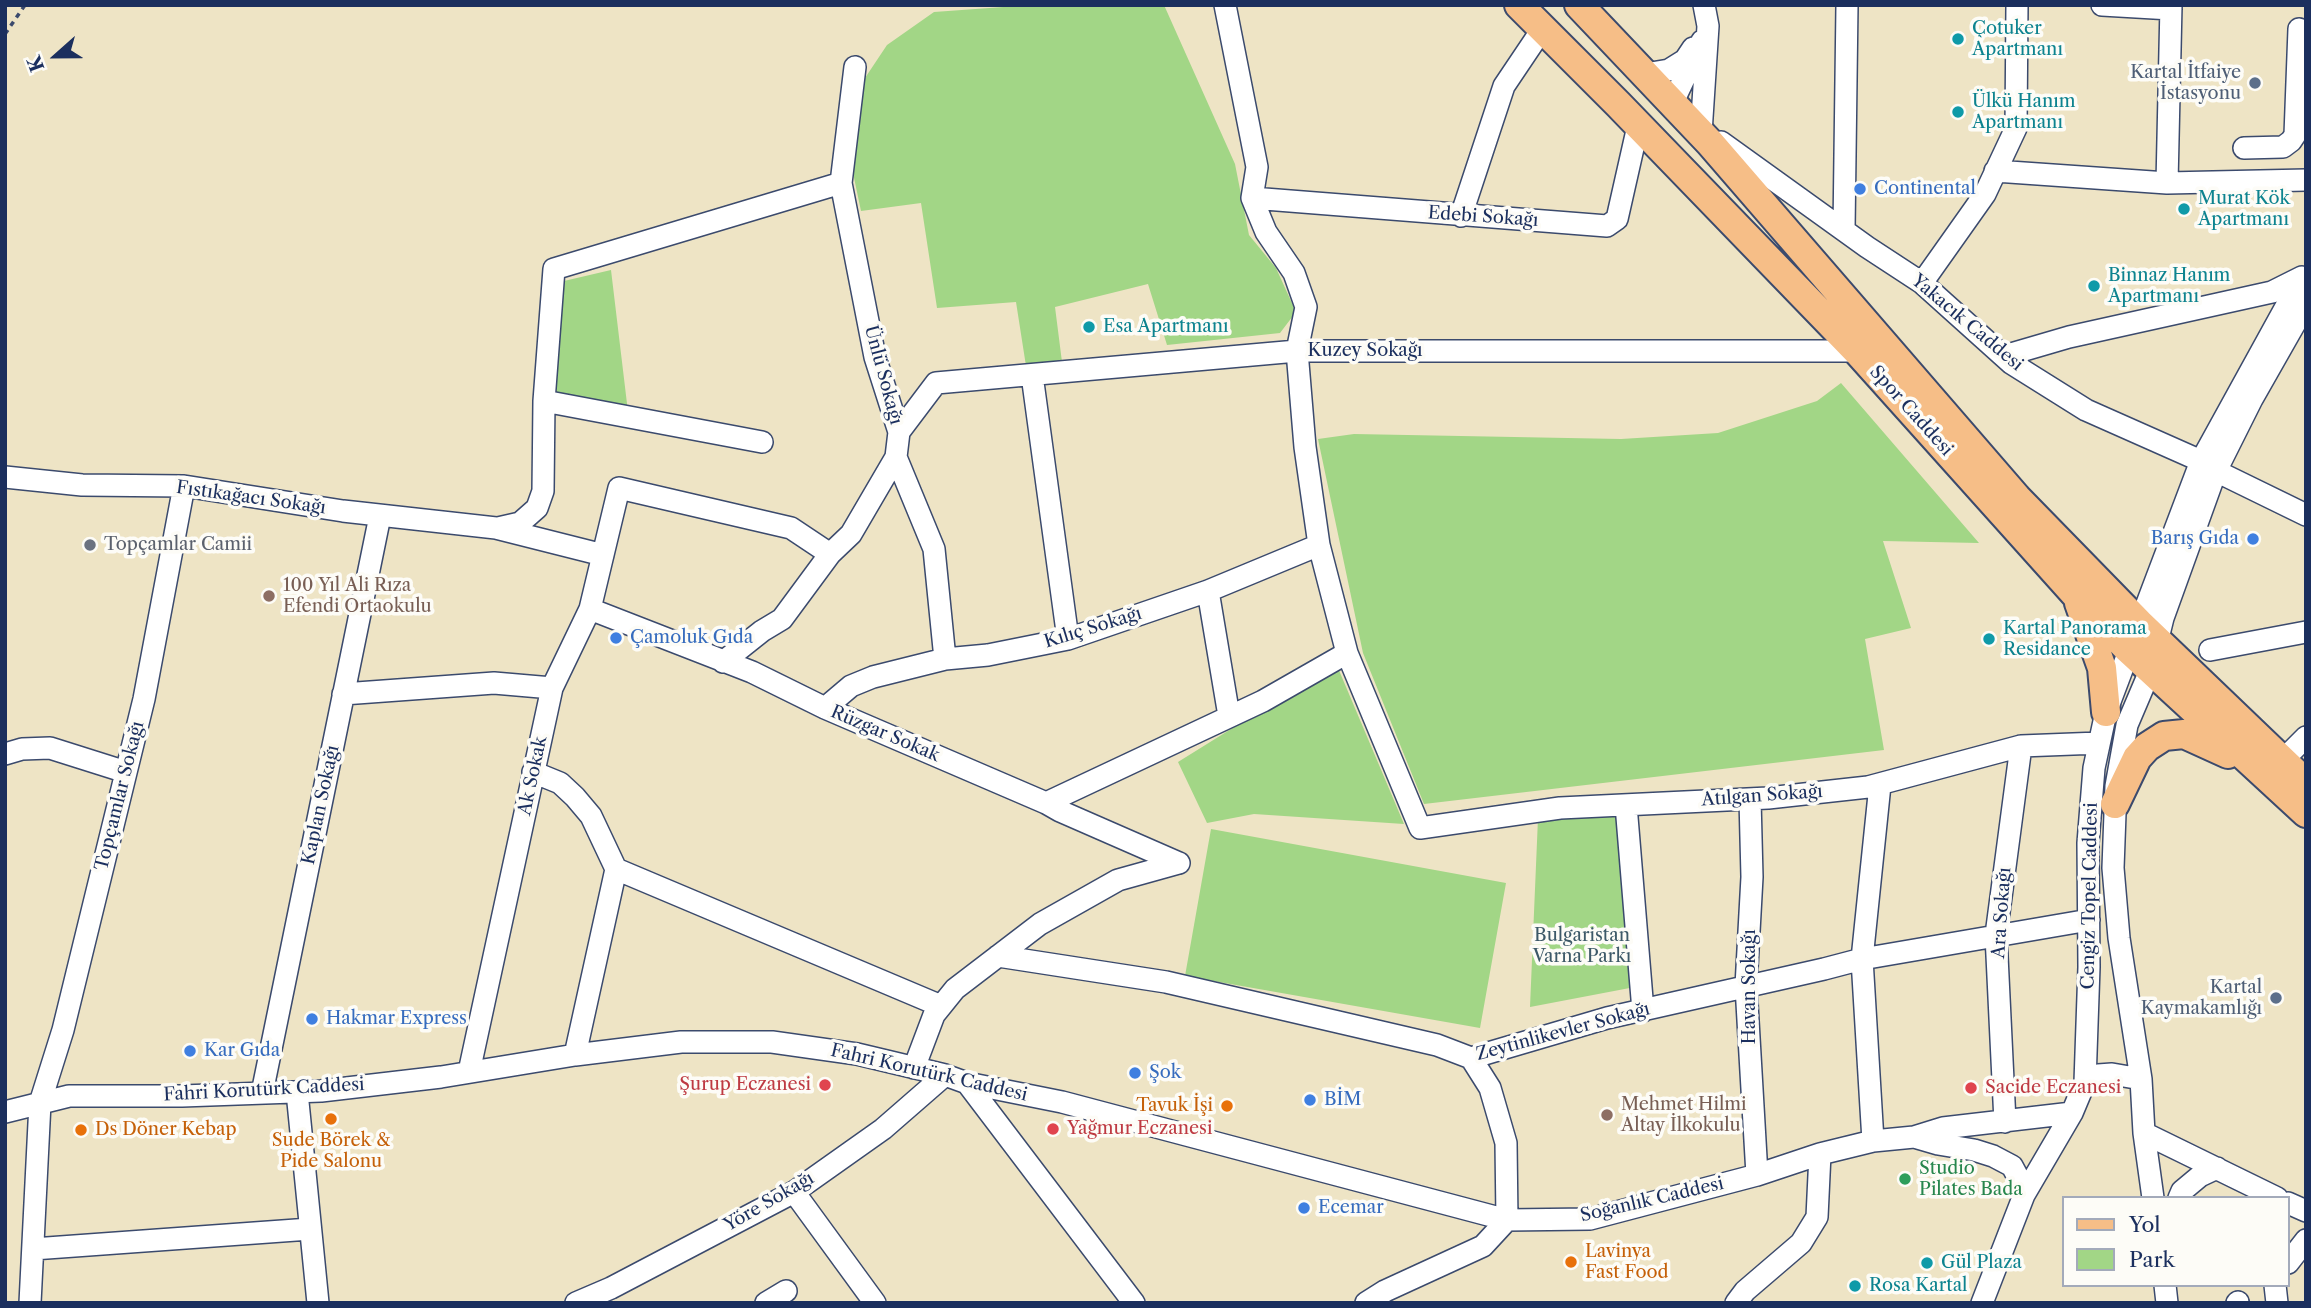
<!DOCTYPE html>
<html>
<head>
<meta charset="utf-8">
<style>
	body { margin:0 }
	#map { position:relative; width:2311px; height:1308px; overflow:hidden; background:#eee4c5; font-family:"Libre Caslon Text",serif }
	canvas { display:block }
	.frame { position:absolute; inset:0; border:7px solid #1b2f5e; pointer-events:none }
	.legend { position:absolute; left:2062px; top:1196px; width:228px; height:91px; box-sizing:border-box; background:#fdfcf7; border:2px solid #a3aaba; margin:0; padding:9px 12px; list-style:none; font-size:21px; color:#1b2f5e }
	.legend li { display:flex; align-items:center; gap:14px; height:35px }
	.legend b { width:35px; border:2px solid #a3aaba }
	.north { position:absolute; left:21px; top:21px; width:70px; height:70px; -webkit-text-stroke:5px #fdfcf7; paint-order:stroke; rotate:249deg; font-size:19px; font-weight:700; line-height:28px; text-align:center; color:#1b2f5e }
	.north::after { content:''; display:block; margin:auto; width:24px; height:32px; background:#1b2f5e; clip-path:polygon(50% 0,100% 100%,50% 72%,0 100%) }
</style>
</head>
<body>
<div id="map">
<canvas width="2311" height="1308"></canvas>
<div class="frame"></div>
<ul class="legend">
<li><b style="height:9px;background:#f6be87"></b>Yol</li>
<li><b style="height:19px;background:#a2d686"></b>Park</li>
</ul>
<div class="north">K</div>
</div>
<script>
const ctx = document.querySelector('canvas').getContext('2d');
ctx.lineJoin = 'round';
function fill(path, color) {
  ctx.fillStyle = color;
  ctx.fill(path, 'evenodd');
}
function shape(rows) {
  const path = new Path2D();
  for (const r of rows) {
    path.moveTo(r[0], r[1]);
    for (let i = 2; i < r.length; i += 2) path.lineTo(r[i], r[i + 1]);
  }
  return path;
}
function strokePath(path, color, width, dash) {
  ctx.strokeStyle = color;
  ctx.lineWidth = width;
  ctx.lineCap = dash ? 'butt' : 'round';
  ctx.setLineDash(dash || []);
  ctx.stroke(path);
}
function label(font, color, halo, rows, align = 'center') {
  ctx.font = font + ' "Libre Caslon Text",serif';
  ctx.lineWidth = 7;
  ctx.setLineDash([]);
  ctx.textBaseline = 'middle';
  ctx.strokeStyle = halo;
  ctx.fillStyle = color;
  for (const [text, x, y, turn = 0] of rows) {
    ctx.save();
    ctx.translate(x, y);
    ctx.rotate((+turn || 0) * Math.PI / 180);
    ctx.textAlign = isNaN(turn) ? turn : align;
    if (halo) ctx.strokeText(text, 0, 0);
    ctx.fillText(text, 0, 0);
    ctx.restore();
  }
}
fill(shape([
	[1031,5,1164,5,1235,164,1249,235,1276,268,1296,312,1280,333,1167,345,1148,284,1055,307,1062,362,1026,366,1016,302,937,308,921,203,861,211,853,173,865,78,887,45,934,12],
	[611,270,628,412,556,402,561,290,564,281],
	[1841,383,1979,543,1883,541,1911,628,1865,639,1884,750,1424,804,1363,653,1318,439,1354,434,1621,439,1718,433,1817,401],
	[1338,668,1404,824,1254,814,1207,823,1178,762,1260,711],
	[1617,811,1635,987,1530,1007,1538,818],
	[1211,829,1506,883,1480,1028,1185,976]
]), '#a2d686');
const minor = shape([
	[1225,5,1257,167,1252,198,1266,232,1294,273,1306,307,1297,351,1305,447,1319,545,1347,653,1420,828,1560,808,1768,798,1868,787,2021,746,2099,743],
	[2102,5,2171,9],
	[1645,74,1669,70,1685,60,1693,48],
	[1673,102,1702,41],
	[1701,133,1708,26,1704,5],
	[1717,143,1721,142,1867,247,1922,283,2011,363,2086,410,2201,461,2216,471,2306,515],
	[2244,148,2283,147,2291,141,2295,135,2299,29],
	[1995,171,2167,183,2306,180],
	[2167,183,2171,5],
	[1252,198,1607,226,1617,219,1638,126],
	[1461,216,1504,86,1543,28],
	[1844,230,1847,5],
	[1922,283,1985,194,2016,128,2017,5],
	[2004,356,2069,337,2272,292,2302,277],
	[1032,375,1068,639],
	[544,401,762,442],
	[899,432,936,383,1297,351,1857,351],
	[896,457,934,549,945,659],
	[5,477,82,485,184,486,343,511,496,528,603,555],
	[498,528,520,523,537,508,543,491,544,401,554,269,841,183],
	[1208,591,1229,716],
	[590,609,752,672,825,708,1046,803,1060,811,1179,863],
	[2210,650,2306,632],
	[723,662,762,631,782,619,830,554,851,534,896,457,899,432,875,357,841,183,855,67],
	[343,694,494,683,552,688],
	[825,708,851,686,873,677,945,659,988,655,1068,639,1208,591,1319,545],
	[5,754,22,749,50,748,126,772],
	[2283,760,2306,737],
	[533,772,560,783,575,797,591,816,616,869,575,1055],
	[1750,799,1752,877,1746,986,1757,1175],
	[1046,803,1263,701,1347,653],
	[1626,805,1643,1011],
	[616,869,941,1006],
	[998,956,1166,982,1437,1045,1471,1058,1607,1018,1824,969,1862,959,2089,920],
	[1471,1058,1490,1088,1506,1143,1507,1220],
	[914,1068,934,1015,955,989,1040,924,1118,880,1179,863],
	[469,1072,552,688,590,609,619,488,791,528,830,554],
	[2085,1082,2098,1075,2112,1074,2141,1079],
	[967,1083,1134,1303],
	[297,1092,318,1303],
	[262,1093,380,516],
	[5,1112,69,1096,182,1096,321,1091,441,1077,575,1055,681,1042,772,1042,857,1054,945,1075,967,1083,1062,1102,1507,1220,1590,1219,1757,1175,1820,1154,1873,1141,1914,1137,1943,1128,2072,1113],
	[2005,1122,1996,935,2021,746],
	[2144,1133,2277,1198],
	[1914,1137,1938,1144,1974,1150,1993,1156,2012,1166,2019,1179,2024,1195],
	[1873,1141,1862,959,1880,785],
	[794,1192,875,1303],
	[2153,1198,2144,1133,2141,1079,2119,938,2113,868,2116,786,2127,725,2150,671,2163,618,2216,471,2252,399,2306,304],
	[2179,1198,2182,1191,2200,1176,2217,1168],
	[2288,1203,2306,1211],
	[33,1249,310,1229],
	[2288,1263,2306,1240],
	[2165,1285,2167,1303],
	[2275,1285,2277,1303],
	[30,1303,40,1103,63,1030,144,699,184,486],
	[576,1303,611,1288,794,1192,883,1129,945,1075],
	[766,1303,786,1291],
	[1366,1303,1385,1291,1483,1246,1507,1220],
	[1736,1303,1745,1291,1801,1243,1817,1217,1820,1154],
	[1982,1303,2024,1195,2072,1113,2085,1082,2089,967,2088,843,2094,768,2106,712,2201,461,2294,292,2306,282],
	[2237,1303,2238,1302]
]);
const major = shape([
	[1519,5,1618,104,1857,351,2075,594,2128,649,2306,813],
	[1579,5,1710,143,2017,498,2139,623,2306,783],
	[2079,603,2102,668,2106,712],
	[2115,804,2137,758,2147,747,2164,736,2184,734,2228,754]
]);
strokePath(minor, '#3b4a6d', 24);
strokePath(major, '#3b4a6d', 32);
strokePath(shape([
	[5,34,25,5]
]), '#3b4a6d', 3.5, [5, 5]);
strokePath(minor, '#fff', 21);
strokePath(major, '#f6be87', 28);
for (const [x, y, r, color] of [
	[1958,39,7,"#0f9aa8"],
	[2255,83,7,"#5c6f8a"],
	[1958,112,7,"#0f9aa8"],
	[1860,189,7,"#3f7fe0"],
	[2184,209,7,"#0f9aa8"],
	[2094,286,7,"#0f9aa8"],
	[1089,327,7,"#0f9aa8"],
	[2253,539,7,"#3f7fe0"],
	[90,545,7,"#6b7280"],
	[269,596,7,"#8d6e63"],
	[616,638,7,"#3f7fe0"],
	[1989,639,7,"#0f9aa8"],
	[2276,998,7,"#5c6f8a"],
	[312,1019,7,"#3f7fe0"],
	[190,1051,7,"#3f7fe0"],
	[1135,1073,7,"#3f7fe0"],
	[825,1085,7,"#e0444e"],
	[1971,1088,7,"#e0444e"],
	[1310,1100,7,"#3f7fe0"],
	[1227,1106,7,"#e8710a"],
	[1607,1115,7,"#8d6e63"],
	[331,1119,7,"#e8710a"],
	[1053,1129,7,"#e0444e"],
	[81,1130,7,"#e8710a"],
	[1905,1179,7,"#2e9e5b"],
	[1304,1208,7,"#3f7fe0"],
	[1571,1262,7,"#e8710a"],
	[1927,1263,7,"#0f9aa8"],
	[1855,1286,7,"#0f9aa8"]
]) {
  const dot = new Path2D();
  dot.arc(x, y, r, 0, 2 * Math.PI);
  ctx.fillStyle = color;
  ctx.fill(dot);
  strokePath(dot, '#fdfcf7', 2.5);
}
label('18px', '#0d838f', '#fdfcf7', [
	["Çotuker",1972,29],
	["Apartmanı",1972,50],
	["Ülkü Hanım",1972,102],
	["Apartmanı",1972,123],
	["Murat Kök",2198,199],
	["Apartmanı",2198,220],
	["Binnaz Hanım",2108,276],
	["Apartmanı",2108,297],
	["Esa Apartmanı",1103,327],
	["Kartal Panorama",2003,629],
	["Residance",2003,650],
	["Gül Plaza",1941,1263],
	["Rosa Kartal",1869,1286]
], 'left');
label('18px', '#4e5e75', '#fdfcf7', [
	["Kartal İtfaiye",2241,73],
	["İstasyonu",2241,94],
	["Kartal",2262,988],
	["Kaymakamlığı",2262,1009]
], 'right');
label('18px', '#366cbe', '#fdfcf7', [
	["Continental",1874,189],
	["Barış Gıda",2239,539,"right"],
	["Çamoluk Gıda",630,638],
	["Hakmar Express",326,1019],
	["Kar Gıda",204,1051],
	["Şok",1149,1073],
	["BİM",1324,1100],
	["Ecemar",1318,1208]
], 'left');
label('18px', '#1b2f5e', '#fdfcf7', [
	["Edebi Sokağı",1483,217,4],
	["Yakacık Caddesi",1967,323,40],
	["Kuzey Sokağı",1365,351],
	["Ünlü Sokağı",883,375,75],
	["Spor Caddesi",1911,411,48],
	["Fıstıkağacı Sokağı",251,498,8],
	["Kılıç Sokağı",1093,628,-17],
	["Rüzgar Sokak",885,734,23],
	["Ak Sokak",533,776,-78],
	["Topçamlar Sokağı",120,796,-76],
	["Atılgan Sokağı",1762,796,-4],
	["Kaplan Sokağı",321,805,-78],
	["Cengiz Topel Caddesi",2090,896,-89],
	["Ara Sokağı",2002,913,-86],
	["Havan Sokağı",1750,987,-90],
	["Zeytinlikevler Sokağı",1563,1032,-15],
	["Fahri Korutürk Caddesi",929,1073,13],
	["Fahri Korutürk Caddesi",264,1090,-3],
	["Soğanlık Caddesi",1652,1200,-13],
	["Yöre Sokağı",769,1202,-30]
]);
label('18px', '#5b616d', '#fdfcf7', [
	["Topçamlar Camii",104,545]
], 'left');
label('18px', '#785e54', '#fdfcf7', [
	["100 Yıl Ali Rıza",283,586],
	["Efendi Ortaokulu",283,607],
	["Mehmet Hilmi",1621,1105],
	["Altay İlkokulu",1621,1126]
], 'left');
label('18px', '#3d5968', '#fdfcf7', [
	["Bulgaristan",1582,936],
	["Varna Parkı",1582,957]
]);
label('18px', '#be3a42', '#fdfcf7', [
	["Şurup Eczanesi",811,1085,"right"],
	["Sacide Eczanesi",1985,1088],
	["Yağmur Eczanesi",1067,1129]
], 'left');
label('18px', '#c56008', '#fdfcf7', [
	["Tavuk İşi",1213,1106,"right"],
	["Ds Döner Kebap",95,1130],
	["Sude Börek &",331,1141,"center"],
	["Pide Salonu",331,1162,"center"],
	["Lavinya",1585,1252],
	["Fast Food",1585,1273]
], 'left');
label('18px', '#27864d', '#fdfcf7', [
	["Studio",1919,1169],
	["Pilates Bada",1919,1190]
], 'left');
</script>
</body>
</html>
